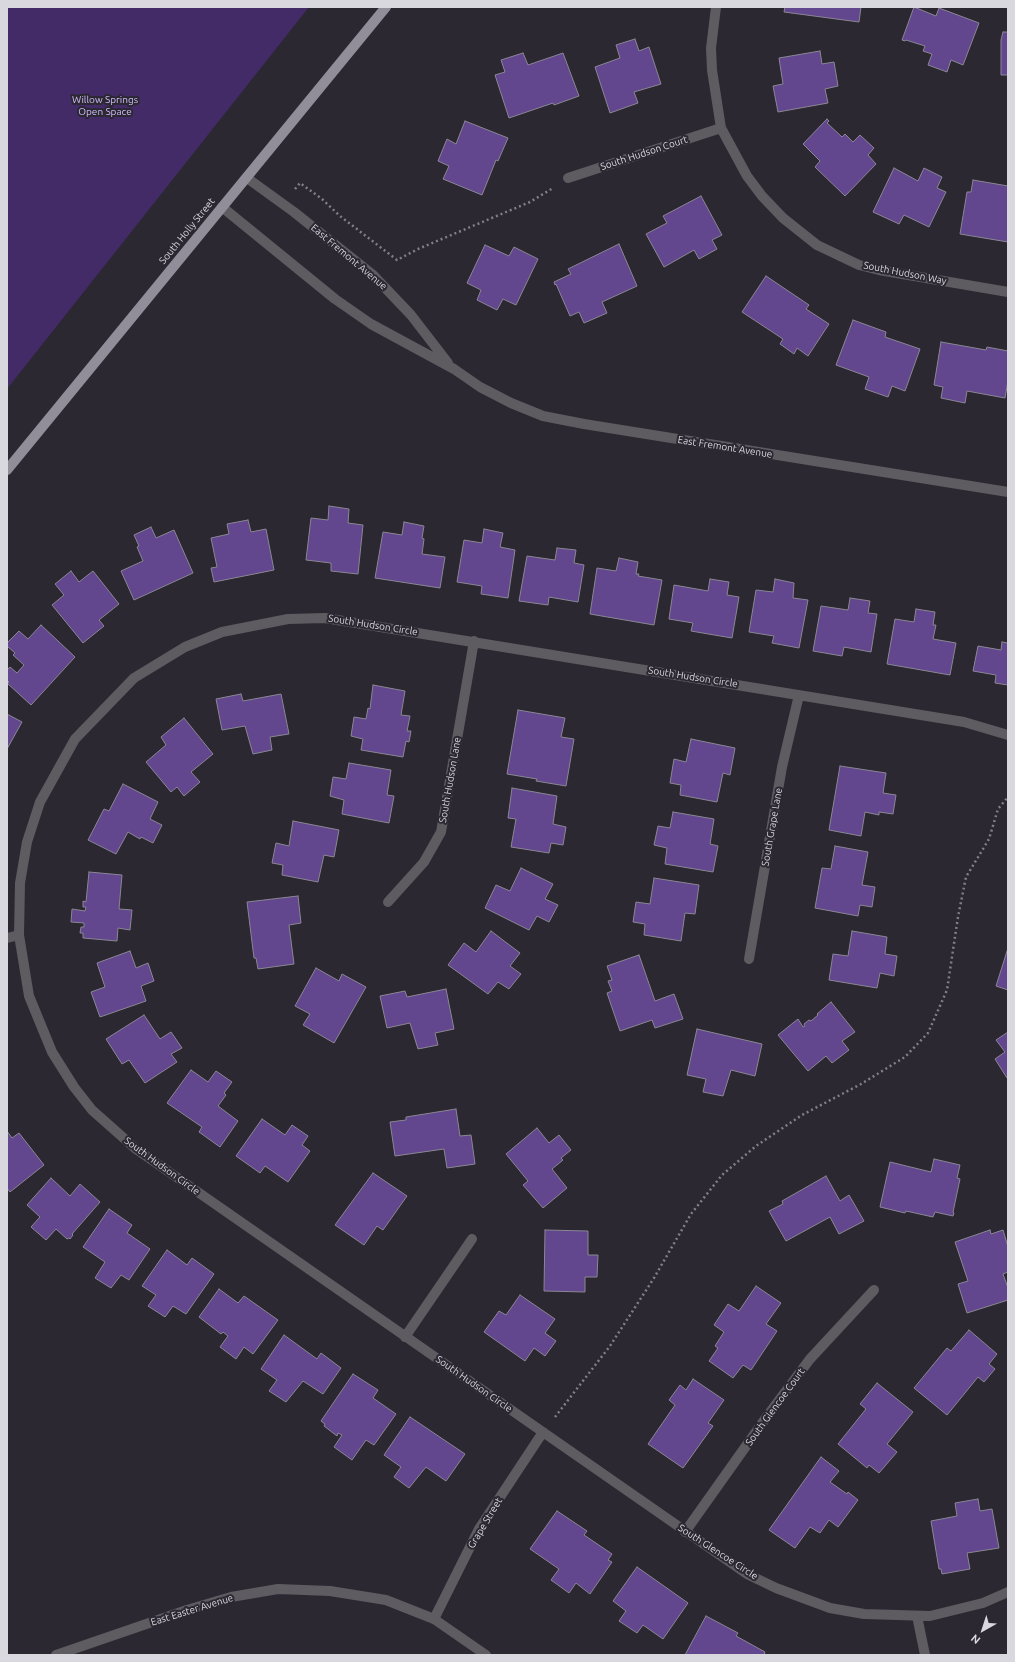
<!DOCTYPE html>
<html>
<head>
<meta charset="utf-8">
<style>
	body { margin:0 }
	#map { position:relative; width:1015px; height:1662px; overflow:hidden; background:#2b2832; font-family:Ubuntu,sans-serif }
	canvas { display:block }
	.frame { position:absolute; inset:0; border:8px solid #dad8df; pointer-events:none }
	.north { position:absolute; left:963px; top:1610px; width:40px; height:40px; -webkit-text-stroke:3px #2b2832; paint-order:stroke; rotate:219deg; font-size:11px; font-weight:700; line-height:16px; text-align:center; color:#dad8df }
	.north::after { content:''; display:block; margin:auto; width:14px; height:18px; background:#dad8df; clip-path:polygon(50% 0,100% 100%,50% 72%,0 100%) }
</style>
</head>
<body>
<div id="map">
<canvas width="1015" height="1662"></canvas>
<div class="frame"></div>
<div class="north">N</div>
</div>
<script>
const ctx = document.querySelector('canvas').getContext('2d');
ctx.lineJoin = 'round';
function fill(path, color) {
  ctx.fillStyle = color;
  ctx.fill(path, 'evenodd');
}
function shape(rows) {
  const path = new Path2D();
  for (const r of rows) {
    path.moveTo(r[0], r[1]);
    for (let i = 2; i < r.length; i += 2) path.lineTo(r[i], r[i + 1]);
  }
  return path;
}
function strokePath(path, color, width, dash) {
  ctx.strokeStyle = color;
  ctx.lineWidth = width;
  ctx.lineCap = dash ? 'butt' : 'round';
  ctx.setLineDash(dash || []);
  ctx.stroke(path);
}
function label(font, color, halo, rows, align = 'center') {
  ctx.font = font + ' Ubuntu,sans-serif';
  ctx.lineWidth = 4;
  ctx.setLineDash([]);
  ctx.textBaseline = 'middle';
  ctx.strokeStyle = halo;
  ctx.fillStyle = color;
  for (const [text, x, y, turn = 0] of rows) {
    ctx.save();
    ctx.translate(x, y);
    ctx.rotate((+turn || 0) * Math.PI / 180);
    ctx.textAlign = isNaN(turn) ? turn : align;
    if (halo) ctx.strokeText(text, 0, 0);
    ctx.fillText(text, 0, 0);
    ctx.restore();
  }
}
fill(shape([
	[7,7,309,7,7,389]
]), '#422b66');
const building = shape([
	[785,7,861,7,859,22,784,12,785,7],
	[914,7,936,16,939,8,979,23,963,65,951,60,947,72,928,65,932,54,923,51,925,46,906,40,905,41,902,40,914,7],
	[1003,32,1008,32,1008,75,1001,75,1001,40,1003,32],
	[635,39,639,51,649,47,661,84,634,92,638,103,610,113,595,67,620,58,616,45,635,39],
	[820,51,822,64,834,62,838,86,825,89,828,103,778,112,773,86,783,84,779,58,820,51],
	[523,53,528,65,563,53,579,96,554,105,553,103,509,118,495,75,505,72,501,60,523,53],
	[827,119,829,121,827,123,842,137,845,134,853,142,860,135,874,148,868,155,876,164,845,196,815,167,820,161,803,144,827,119],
	[465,121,508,138,498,161,496,160,482,195,443,179,449,166,438,161,447,139,456,144,465,121],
	[894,168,918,181,924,168,942,177,937,188,946,192,929,227,904,215,899,224,873,212,894,168],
	[973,180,1008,186,1008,242,960,234,967,192,971,192,973,180],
	[701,196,722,235,712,240,717,249,699,259,694,250,664,267,646,234,667,223,663,216,701,196],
	[619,244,637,286,602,302,607,313,584,323,579,312,570,316,556,284,555,285,554,282,571,274,568,269,619,244],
	[485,245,509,256,514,247,538,259,516,305,503,299,497,310,477,300,481,290,467,283,485,245],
	[766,276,809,305,806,309,829,324,808,356,797,348,794,354,780,344,783,339,742,312,766,276],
	[853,320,886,332,885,337,920,349,905,391,892,386,888,397,865,389,869,377,836,365,853,320],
	[941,342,986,350,987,347,1008,351,1008,381,1005,398,967,391,965,403,941,398,943,387,934,385,941,342],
	[329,506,349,509,348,523,363,525,358,574,331,571,331,563,306,560,311,518,328,520,329,506],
	[248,520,251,532,266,529,274,570,214,582,211,568,217,567,211,538,229,534,227,524,248,520],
	[404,522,424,526,422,538,424,539,422,554,445,557,440,588,375,578,383,532,402,535,404,522],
	[151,527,156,538,174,530,193,573,134,600,121,571,143,561,137,547,139,546,134,535,151,527],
	[484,529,503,533,500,547,515,550,508,598,481,594,482,586,457,582,464,540,482,543,484,529],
	[557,548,576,550,574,563,584,565,578,602,549,597,548,605,519,601,527,556,555,560,557,548],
	[619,558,638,562,636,574,639,574,638,576,662,580,654,625,590,614,597,568,616,571,619,558],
	[71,571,79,582,93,571,119,604,99,620,104,626,83,643,52,605,64,595,55,584,71,571],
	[710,579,729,582,727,595,739,597,732,638,691,631,693,623,669,619,674,585,708,591,710,579],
	[775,579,794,583,793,598,808,600,799,648,772,643,774,636,749,632,756,590,773,592,775,579],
	[850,598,870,601,868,613,877,614,871,652,844,647,842,656,813,651,821,606,848,610,850,598],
	[916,609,935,612,933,625,936,625,933,639,956,643,950,675,887,664,895,619,914,622,916,609],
	[41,625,75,657,31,705,7,683,9,682,7,680,7,670,10,667,17,673,24,665,13,655,15,653,7,646,7,643,19,631,28,639,41,625],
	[1002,642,1008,643,1008,685,995,683,996,675,973,671,978,646,1001,650,1002,642],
	[373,685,405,691,401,715,410,716,407,731,411,731,409,742,406,741,403,757,361,750,363,739,351,736,354,717,366,719,368,708,370,709,373,685],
	[241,694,243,701,281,694,289,734,270,737,272,750,253,754,245,726,222,730,216,699,241,694],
	[518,710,565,718,561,737,574,739,566,786,536,781,537,779,507,774,518,710],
	[7,714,22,722,7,749,7,714],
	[184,718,213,754,191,772,200,782,184,796,177,787,171,792,146,762,166,745,161,737,184,718],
	[691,739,735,748,730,775,723,773,717,802,680,795,681,785,670,783,674,759,686,762,691,739],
	[349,763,391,770,387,795,394,796,389,823,342,814,344,800,330,796,333,777,346,779,349,763],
	[840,766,886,773,883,793,896,795,893,814,879,812,879,815,865,812,861,836,829,830,840,766],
	[123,784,158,802,150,819,162,825,153,843,141,837,140,839,128,832,116,854,88,840,104,809,109,811,123,784],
	[512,788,557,796,553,824,566,827,563,845,551,843,549,853,511,847,516,819,508,818,512,788],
	[673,812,714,819,710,844,718,846,713,872,665,864,667,848,654,845,658,826,670,828,673,812],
	[293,821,339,830,334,857,324,855,318,882,282,875,283,865,272,863,276,843,289,846,293,821],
	[835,846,868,852,862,885,875,887,872,907,860,905,858,916,815,908,822,868,831,869,835,846],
	[521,868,553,884,545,899,558,905,549,922,537,916,529,930,485,908,496,885,510,891,521,868],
	[89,872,122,875,119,909,132,910,130,930,118,928,117,941,83,938,83,933,80,933,81,927,84,927,84,923,71,922,72,909,85,911,86,907,83,907,83,901,86,902,89,872],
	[654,878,699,885,695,914,685,913,681,941,644,935,645,924,633,922,636,902,650,904,654,878],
	[298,896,301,923,289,925,294,964,258,969,256,958,254,958,247,902,298,896],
	[491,931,520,953,510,966,521,974,509,989,498,982,488,994,448,965,464,943,476,952,491,931],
	[852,931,887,937,885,954,897,956,894,976,880,973,877,988,829,980,833,954,848,956,852,931],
	[1008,948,1008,990,996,986,1008,948],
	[130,951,136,968,148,963,154,981,141,986,146,1001,100,1017,91,992,105,987,97,963,130,951],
	[639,955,655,1001,674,994,683,1019,655,1028,652,1020,620,1031,607,993,612,991,608,981,612,980,607,966,639,955],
	[316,968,339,981,342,974,366,987,334,1043,303,1025,310,1014,295,1006,316,968],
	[446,989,454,1029,435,1033,438,1045,418,1049,410,1023,387,1028,380,996,405,991,407,997,446,989],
	[831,1002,855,1032,842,1041,849,1050,832,1063,826,1056,808,1071,778,1035,798,1019,803,1027,805,1026,804,1024,809,1020,811,1021,818,1015,817,1014,831,1002],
	[144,1015,160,1039,171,1032,182,1048,171,1054,177,1062,145,1083,129,1060,122,1064,106,1039,144,1015],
	[697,1029,762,1044,755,1076,731,1070,723,1096,703,1092,706,1079,687,1075,697,1029],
	[1008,1032,1008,1077,1007,1078,995,1059,1005,1052,996,1040,1008,1032],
	[191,1070,208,1082,216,1071,232,1082,224,1093,226,1095,218,1106,238,1121,220,1147,199,1132,202,1127,167,1103,191,1070],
	[456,1109,460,1136,471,1135,475,1164,447,1168,444,1149,395,1156,390,1122,406,1120,406,1117,456,1109],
	[262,1119,285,1135,292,1125,308,1136,302,1145,310,1151,288,1182,265,1166,260,1173,236,1156,262,1119],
	[537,1128,549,1143,559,1135,571,1150,561,1158,563,1160,552,1169,567,1188,543,1208,523,1185,528,1181,506,1154,537,1128],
	[7,1131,12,1138,19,1133,44,1165,10,1192,7,1188,7,1131],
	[934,1159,960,1165,957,1178,960,1179,953,1212,954,1213,953,1216,935,1212,933,1217,906,1211,905,1213,880,1207,890,1162,931,1172,934,1159],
	[373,1173,407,1196,383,1230,377,1226,364,1245,335,1225,373,1173],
	[826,1176,840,1201,849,1195,864,1221,839,1234,830,1217,786,1241,769,1211,783,1204,782,1201,826,1176],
	[51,1178,70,1196,80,1184,100,1202,72,1234,73,1235,70,1239,69,1238,67,1239,56,1229,46,1240,31,1227,40,1217,27,1205,51,1178],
	[109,1209,132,1225,127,1233,150,1249,129,1280,121,1275,111,1288,95,1278,105,1262,83,1247,109,1209],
	[545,1230,588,1231,588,1255,598,1255,597,1277,585,1277,585,1292,544,1291,545,1230],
	[990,1230,991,1234,1003,1230,1008,1247,1008,1272,1003,1274,1008,1288,1008,1300,967,1313,958,1284,968,1281,955,1242,990,1230],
	[167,1250,187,1265,192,1258,214,1274,186,1314,173,1306,165,1317,148,1306,156,1295,142,1286,167,1250],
	[756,1286,781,1303,766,1324,777,1331,751,1370,743,1365,733,1378,709,1361,718,1348,715,1346,724,1332,714,1325,728,1304,739,1311,756,1286],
	[219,1289,238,1303,244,1296,278,1320,253,1354,244,1347,236,1359,220,1347,228,1336,223,1332,221,1334,199,1317,219,1289],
	[520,1295,555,1319,545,1333,556,1341,545,1356,534,1348,525,1361,484,1332,499,1311,506,1315,520,1295],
	[969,1330,997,1354,989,1364,995,1369,984,1382,978,1377,947,1415,914,1388,947,1348,951,1351,969,1330],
	[284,1335,317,1359,321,1353,341,1368,323,1394,303,1381,286,1402,269,1391,277,1380,261,1369,284,1335],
	[353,1374,378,1390,373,1398,396,1414,374,1445,366,1440,352,1460,334,1447,342,1435,338,1433,337,1436,324,1426,325,1424,321,1421,353,1374],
	[693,1379,724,1400,708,1423,713,1426,683,1468,648,1444,675,1405,669,1400,680,1385,686,1390,693,1379],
	[877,1383,913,1412,887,1444,897,1452,879,1473,869,1465,867,1468,838,1444,866,1409,860,1404,877,1383],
	[410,1417,465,1454,446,1481,426,1467,409,1488,394,1477,401,1467,384,1455,410,1417],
	[821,1457,839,1471,830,1482,847,1494,848,1492,858,1500,838,1527,829,1520,820,1533,810,1527,795,1548,769,1530,821,1457],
	[978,1499,980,1511,992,1509,999,1548,967,1553,970,1569,942,1574,941,1569,939,1569,931,1521,957,1516,955,1503,978,1499],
	[557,1511,587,1531,584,1535,612,1554,608,1560,612,1562,590,1594,576,1583,569,1593,551,1580,559,1569,530,1549,557,1511],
	[637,1567,688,1603,663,1639,643,1625,637,1633,619,1621,626,1611,613,1601,637,1567],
	[706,1616,738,1633,736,1636,765,1652,764,1655,685,1655,706,1616]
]);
fill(building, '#62468e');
strokePath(building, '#8b8793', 1);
strokePath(shape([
	[295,189,300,183,322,199,340,216,397,260,418,249,530,202,553,188],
	[555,1417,610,1346,654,1278,691,1214,722,1175,756,1146,802,1115,861,1084,905,1057,928,1033,947,990,958,917,966,877,989,839,998,809,1008,797]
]), '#827f88', 2.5, [2, 3]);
strokePath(shape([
	[716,7,711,48,712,70,721,128,747,176,762,196,783,218,817,245,859,265,879,270,1008,292],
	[247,178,294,212,373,275,411,315,448,363],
	[568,178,721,128],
	[222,207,335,299,371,324,454,369,480,387,511,403,543,416,584,424,1008,492],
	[1008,735,964,722,325,618,288,619,222,632,185,647,134,678,75,739,40,802,27,842,20,883,19,935,29,996,52,1052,74,1087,92,1110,136,1149,747,1574,776,1588,830,1608,864,1614,930,1616,983,1603,1008,1592],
	[388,902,424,862,441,832,474,641],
	[7,938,19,935],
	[749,959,782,767,799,695],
	[405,1337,472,1239],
	[685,1532,768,1415,810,1359,874,1290],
	[917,1616,925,1655],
	[434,1619,479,1529,543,1432],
	[56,1655,187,1610,231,1597,278,1589,330,1591,386,1600,434,1619,486,1655]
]), '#5e5c61', 10);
strokePath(shape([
	[7,470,386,7]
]), '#918e99', 10);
label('10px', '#d0bcfa', '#2b2832', [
	["Willow Springs",105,100],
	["Open Space",105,112]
]);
label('10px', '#dad8df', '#2b2832', [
	["South Hudson Court",644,153,-18],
	["South Holly Street",187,231,-51],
	["East Fremont Avenue",349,257,40],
	["South Hudson Way",905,273,11],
	["East Fremont Avenue",725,447,9],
	["South Hudson Circle",373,625,9],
	["South Hudson Circle",693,677,9],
	["South Hudson Lane",450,780,-80],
	["South Grape Lane",772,827,-80],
	["South Hudson Circle",162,1166,36],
	["South Hudson Circle",474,1384,35],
	["South Glencoe Court",775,1407,-54],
	["Grape Street",485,1523,-59],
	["South Glencoe Circle",718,1552,33],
	["East Easter Avenue",192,1610,-17]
]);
</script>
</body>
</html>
